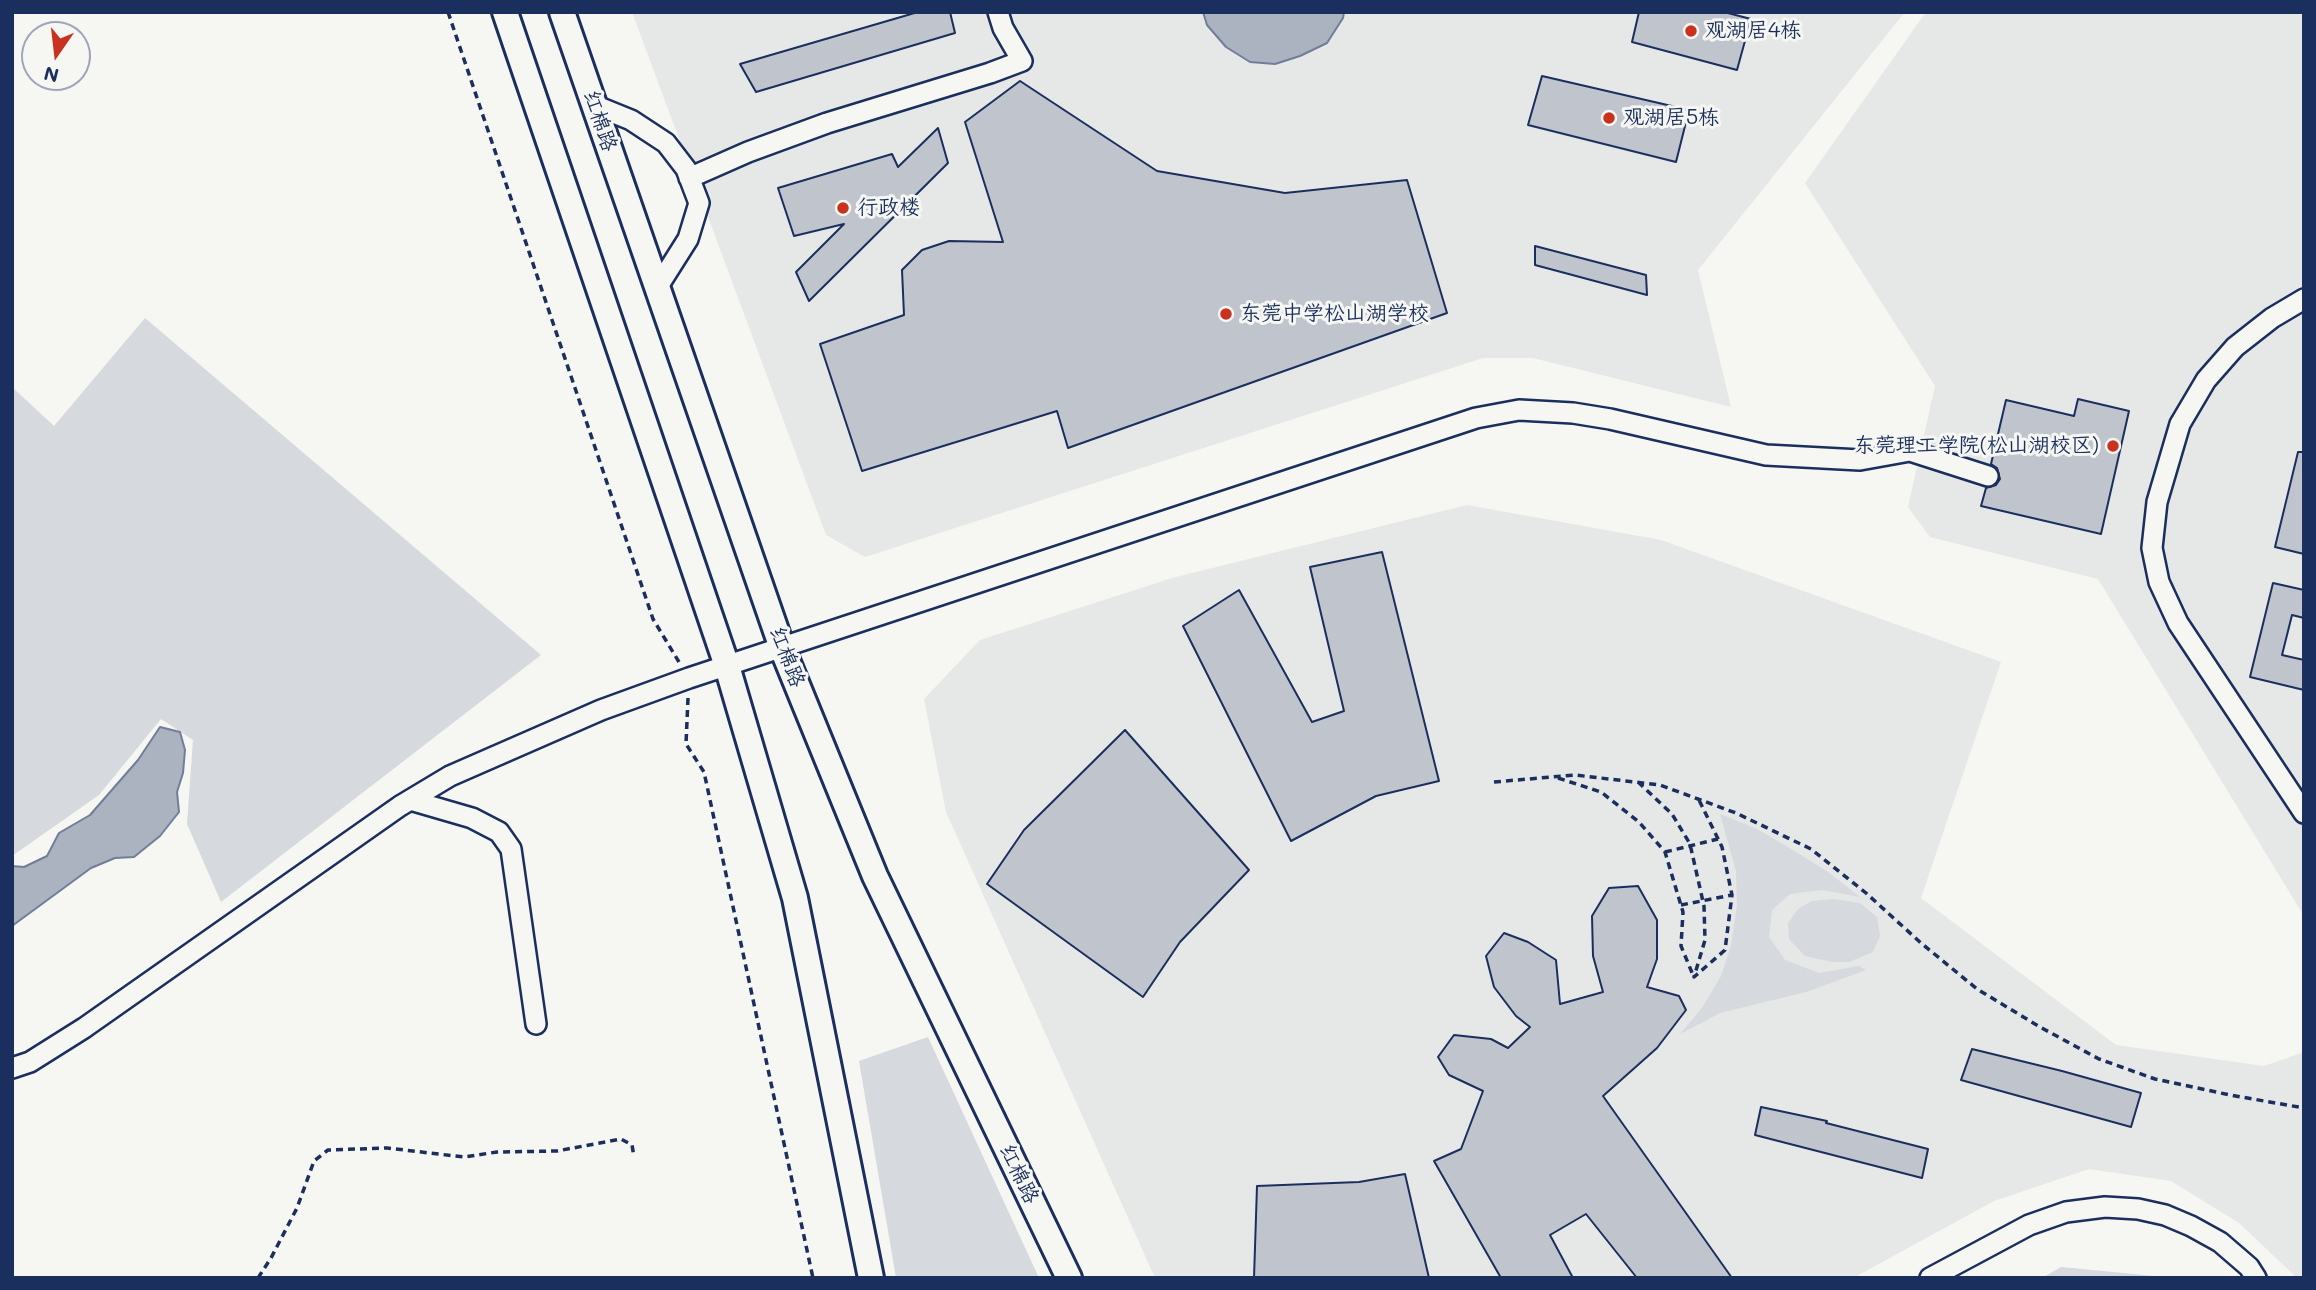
<!DOCTYPE html>
<html>
<head>
<meta charset="utf-8">
<style>
	body { margin:0 }
	#map { position:relative; width:2316px; height:1290px; overflow:hidden; background:#f6f6f2; font-family:Mali,sans-serif }
	canvas { display:block }
	.frame { position:absolute; inset:0; border:14px solid #1b2f5e; pointer-events:none }
	.north { position:absolute; left:21px; top:21px; width:70px; height:70px; box-sizing:border-box; background:#f6f6f2; border:2px solid #9ea6b7; border-radius:50%; rotate:194deg; font-size:19px; font-weight:700; line-height:28px; text-align:center; color:#1b2f5e }
	.north::after { content:''; display:block; margin:auto; width:24px; height:32px; background:#c8321e; clip-path:polygon(50% 0,100% 100%,50% 72%,0 100%) }
</style>
</head>
<body>
<div id="map">
<canvas width="2316" height="1290"></canvas>
<div class="frame"></div>
<div class="north">N</div>
</div>
<script>
const ctx = document.querySelector('canvas').getContext('2d');
ctx.lineJoin = 'round';
function fill(path, color) {
  ctx.fillStyle = color;
  ctx.fill(path, 'evenodd');
}
function shape(rows) {
  const path = new Path2D();
  for (const r of rows) {
    path.moveTo(r[0], r[1]);
    for (let i = 2; i < r.length; i += 2) path.lineTo(r[i], r[i + 1]);
  }
  return path;
}
function strokePath(path, color, width, dash) {
  ctx.strokeStyle = color;
  ctx.lineWidth = width;
  ctx.lineCap = dash ? 'butt' : 'round';
  ctx.setLineDash(dash || []);
  ctx.stroke(path);
}
function label(font, color, halo, rows, align = 'center') {
  ctx.font = font + ' Mali,"LXGW WenKai TC",sans-serif';
  ctx.lineWidth = 6;
  ctx.setLineDash([]);
  ctx.textBaseline = 'middle';
  ctx.strokeStyle = halo;
  ctx.fillStyle = color;
  for (const [text, x, y, turn = 0] of rows) {
    ctx.save();
    ctx.translate(x, y);
    ctx.rotate((+turn || 0) * Math.PI / 180);
    ctx.textAlign = isNaN(turn) ? turn : align;
    if (halo) ctx.strokeText(text, 0, 0);
    ctx.fillText(text, 0, 0);
    ctx.restore();
  }
}
fill(shape([
	[632,12,1905,12,1698,270,1731,407,1533,358,1483,358,865,557,826,535],
	[1926,12,2304,12,2304,916,2098,579,1930,537,1908,507,1935,386,1805,183],
	[1467,505,1661,540,2001,662,1921,898,2116,1045,2264,1066,2304,1052,2304,1278,2297,1278,2239,1223,2171,1181,2089,1169,1994,1201,1853,1278,1155,1278,946,812,924,699,980,640,1172,578]
]), '#e6e7e7');
fill(shape([
	[145,318,541,655,221,902,187,824,193,740,161,719,99,795,12,856,12,387,54,426],
	[1720,814,1757,829,1793,850,1828,872,1860,897,1822,890,1790,894,1772,910,1769,937,1785,960,1819,973,1859,966,1866,970,1806,992,1720,1013,1680,1034,1702,1008,1721,976,1731,946,1737,905,1736,871],
	[1834,899,1860,903,1877,917,1880,936,1873,952,1849,962,1833,962,1805,956,1789,939,1788,923,1798,909,1812,901],
	[928,1037,1039,1278,896,1278,859,1061],
	[2061,1267,2175,1278,2042,1278]
]), '#d6d9dd');
const water = shape([
	[1203,12,1344,12,1343,18,1327,43,1300,56,1275,64,1250,62,1226,47,1207,25,1203,12],
	[160,727,180,732,185,750,183,773,177,792,179,812,160,836,134,857,115,858,91,868,12,926,12,866,24,867,47,856,59,833,90,815,138,760,160,727]
]);
fill(water, '#abb2c0');
strokePath(water, '#717e99', 2);
const building = shape([
	[918,12,950,12,955,33,756,92,740,64,918,12],
	[1639,12,1724,12,1751,19,1737,70,1632,42,1639,12],
	[1542,76,1689,110,1676,162,1528,125,1542,76],
	[1020,81,1157,171,1285,193,1407,180,1447,313,1068,448,1057,411,862,471,820,344,904,315,902,270,922,250,949,241,1003,242,965,122,1020,81],
	[938,128,948,163,809,301,796,272,844,224,794,236,778,188,892,154,898,167,938,128],
	[1535,246,1646,275,1647,295,1535,265,1535,246],
	[2078,399,2129,411,2101,534,1981,506,1986,488,1996,485,2000,479,1997,468,1991,464,2006,400,2074,416,2078,399],
	[2298,452,2304,452,2304,554,2275,547,2298,452],
	[1382,552,1439,781,1376,796,1291,841,1183,626,1239,590,1312,722,1344,711,1310,567,1382,552],
	[2273,583,2304,590,2304,618,2292,615,2282,655,2304,660,2304,690,2250,677,2273,583],
	[1125,730,1249,870,1180,942,1143,997,987,884,1024,830,1125,730],
	[1638,886,1657,920,1657,959,1647,987,1679,996,1686,1010,1657,1048,1603,1096,1732,1278,1637,1278,1586,1214,1550,1235,1573,1278,1501,1278,1434,1161,1461,1149,1483,1091,1449,1075,1438,1057,1454,1035,1491,1039,1508,1048,1530,1027,1516,1016,1494,987,1486,956,1504,933,1528,942,1556,960,1560,1004,1603,992,1593,956,1592,916,1609,888,1638,886],
	[1972,1049,2062,1071,2141,1093,2131,1127,1961,1080,1972,1049],
	[1761,1107,1827,1121,1826,1123,1928,1149,1922,1178,1755,1135,1761,1107],
	[1405,1174,1429,1278,1254,1278,1257,1186,1359,1182,1405,1174]
]);
fill(building, '#c0c4cd');
strokePath(building, '#1b2f5e', 2);
const minor = shape([
	[594,105,631,120,666,143,686,169,699,203,688,239,657,288],
	[689,178,748,152,827,123,990,73,1022,61,1003,28,998,12],
	[2304,299,2272,318,2235,347,2206,380,2180,424,2157,502,2152,548,2159,582,2178,623,2304,813],
	[410,800,472,818,499,832,511,849,536,1024],
	[12,1068,30,1062,84,1028,400,806,450,776,601,710,689,678,1476,418,1519,410,1573,413,1610,419,1766,455,1860,460,1910,451,1988,476],
	[1930,1278,2029,1225,2066,1212,2105,1207,2138,1209,2165,1215,2191,1226,2220,1242,2249,1267,2256,1278]
]);
const major = shape([
	[505,12,727,666,795,898,871,1278],
	[562,12,782,648,875,876,1069,1278]
]);
strokePath(minor, '#1b2f5e', 24);
strokePath(major, '#1b2f5e', 30);
strokePath(shape([
	[448,12,653,619,679,662],
	[688,698,686,744,704,772,813,1278],
	[1558,778,1601,792,1639,822,1665,852,1683,912,1681,946,1693,975],
	[1494,782,1575,775,1660,785,1736,813,1811,849,1866,893,1921,943,1977,989,2040,1027,2099,1059,2155,1079,2230,1095,2304,1108],
	[1638,782,1672,814,1690,844,1704,906,1705,940,1694,977,1725,950,1732,895,1722,847,1699,800],
	[1665,852,1718,839],
	[1681,905,1732,895],
	[258,1278,271,1258,297,1208,314,1161,328,1150,387,1148,464,1157,497,1152,557,1151,621,1139,632,1145,634,1157]
]), '#1b2f5e', 3.5, [7, 5]);
strokePath(minor, '#f6f6f2', 19);
strokePath(major, '#f6f6f2', 24);
for (const [x, y, r, color] of [
	[1691,31,7,"#c8321e"],
	[1609,118,7,"#c8321e"],
	[843,208,7,"#c8321e"],
	[1226,314,7,"#c8321e"],
	[2113,446,7,"#c8321e"]
]) {
  const dot = new Path2D();
  dot.arc(x, y, r, 0, 2 * Math.PI);
  ctx.fillStyle = color;
  ctx.fill(dot);
  strokePath(dot, '#f6f6f2', 2.5);
}
label('21px', '#1b2f5e', '#f6f6f2', [
	["观湖居4栋",1705,31],
	["观湖居5栋",1623,118],
	["行政楼",857,208],
	["东莞中学松山湖学校",1240,314],
	["东莞理工学院(松山湖校区)",2099,446,"right"]
], 'left');
label('21px', '#1b2f5e', '#f6f6f2', [
	["红棉路",600,121,71],
	["红棉路",787,657,69],
	["红棉路",1019,1174,64]
]);
</script>
</body>
</html>
